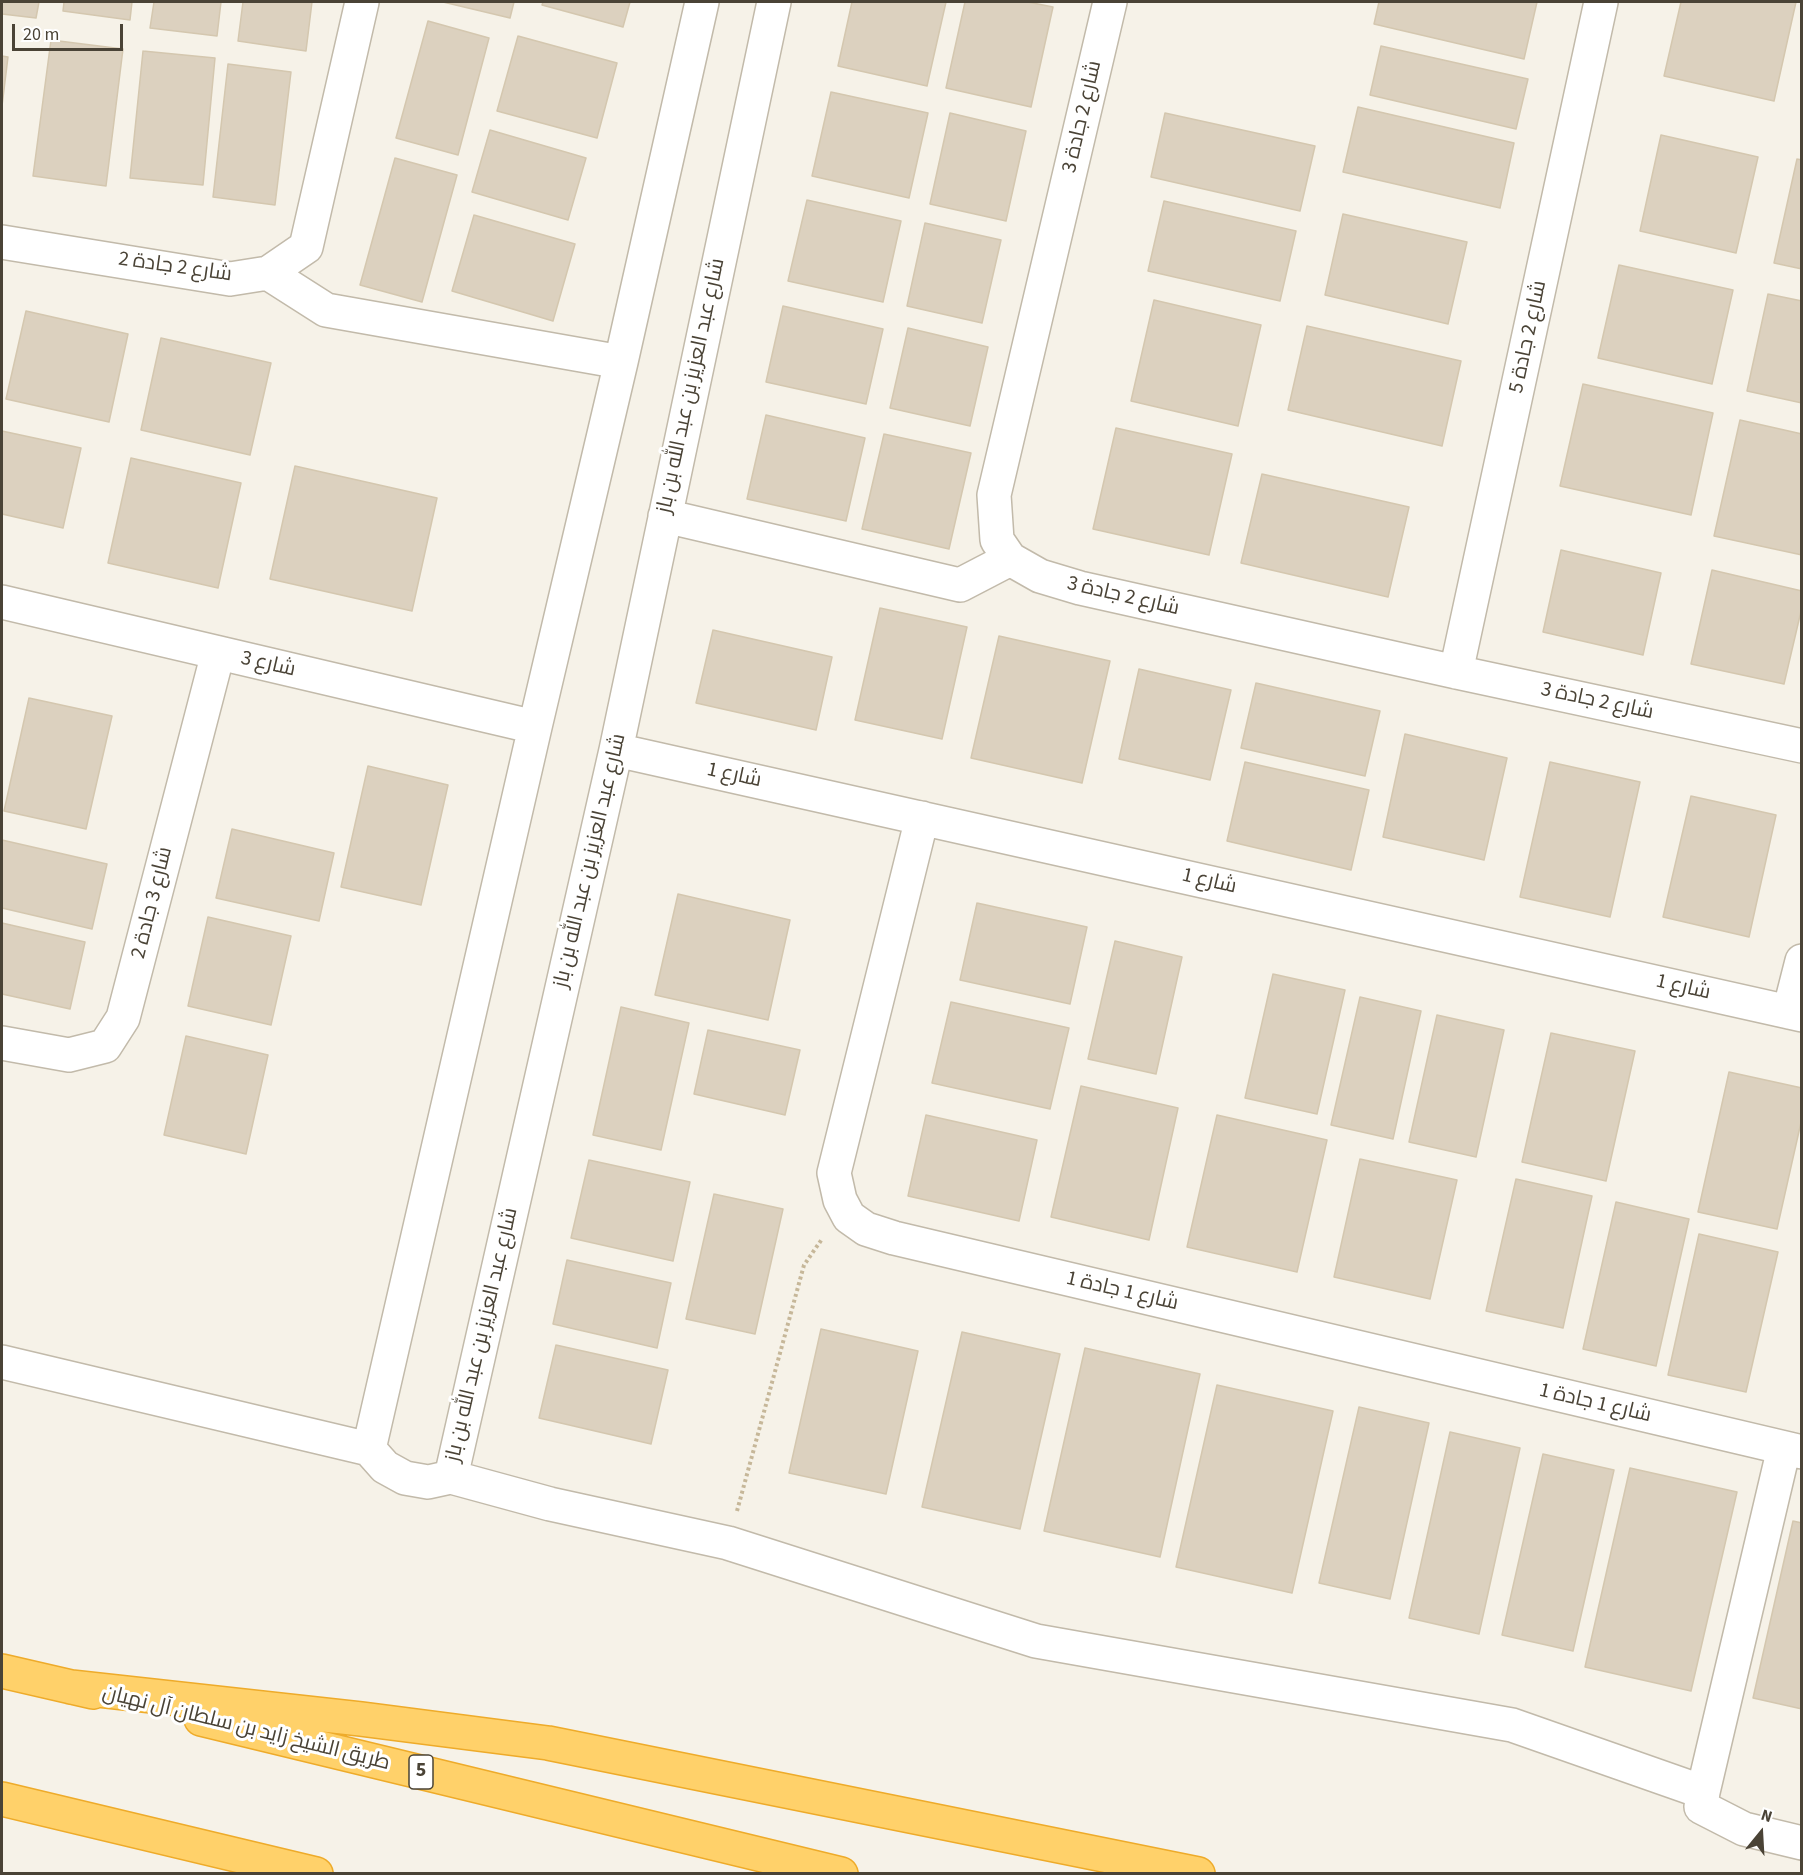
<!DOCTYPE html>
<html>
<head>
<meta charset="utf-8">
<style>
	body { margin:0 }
	#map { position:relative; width:1803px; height:1875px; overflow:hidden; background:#f6f2e8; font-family:"Source Sans 3",sans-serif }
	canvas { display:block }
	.frame { position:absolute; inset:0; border:3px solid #4a4336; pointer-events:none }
	.north { position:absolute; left:1731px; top:1803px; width:60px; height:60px; -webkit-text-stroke:4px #fff; paint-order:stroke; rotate:18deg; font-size:16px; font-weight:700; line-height:24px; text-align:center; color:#4a4336 }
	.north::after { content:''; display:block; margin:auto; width:21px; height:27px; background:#4a4336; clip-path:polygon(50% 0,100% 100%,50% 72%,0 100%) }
	.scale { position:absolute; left:12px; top:24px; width:111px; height:27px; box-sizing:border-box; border:3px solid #4a4336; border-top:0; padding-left:8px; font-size:18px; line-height:21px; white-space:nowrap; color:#4a4336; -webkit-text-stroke:4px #fff; paint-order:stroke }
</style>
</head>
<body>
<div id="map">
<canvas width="1803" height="1875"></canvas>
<div class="frame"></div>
<div class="north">N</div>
<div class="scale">20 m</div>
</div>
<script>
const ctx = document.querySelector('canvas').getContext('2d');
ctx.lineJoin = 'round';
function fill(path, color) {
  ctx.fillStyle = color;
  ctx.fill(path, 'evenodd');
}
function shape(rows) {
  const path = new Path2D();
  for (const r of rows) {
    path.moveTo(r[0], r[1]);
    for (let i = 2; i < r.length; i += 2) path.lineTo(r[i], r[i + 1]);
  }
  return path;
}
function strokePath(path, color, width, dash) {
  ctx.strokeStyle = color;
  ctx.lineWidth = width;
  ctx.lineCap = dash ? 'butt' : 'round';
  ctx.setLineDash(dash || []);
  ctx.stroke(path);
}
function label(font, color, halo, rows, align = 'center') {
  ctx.font = font + ' "Source Sans 3",Cairo,sans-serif';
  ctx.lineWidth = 6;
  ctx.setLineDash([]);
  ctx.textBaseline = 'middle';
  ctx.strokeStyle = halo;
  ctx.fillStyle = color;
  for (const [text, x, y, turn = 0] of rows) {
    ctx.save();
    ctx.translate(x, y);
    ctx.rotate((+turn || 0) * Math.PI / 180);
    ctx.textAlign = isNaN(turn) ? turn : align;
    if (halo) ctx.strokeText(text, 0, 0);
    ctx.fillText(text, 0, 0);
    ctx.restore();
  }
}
const building = shape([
	[2,2,39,2,36,18,2,14,2,2],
	[64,2,132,2,130,20,63,11,64,2],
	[154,2,221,2,217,36,150,28,154,2],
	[243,2,312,2,306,51,238,41,243,2],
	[443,2,514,2,510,18,443,2],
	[543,2,630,2,623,27,542,5,543,2],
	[852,2,946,2,927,86,838,66,852,2],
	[965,2,1028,2,1053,7,1031,107,946,88,965,2],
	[1379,2,1537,2,1524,59,1374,24,1379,2],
	[1681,2,1796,2,1774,101,1664,76,1681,2],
	[428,21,489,38,458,155,396,138,428,21],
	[518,36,617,63,597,138,497,111,518,36],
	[51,40,123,49,106,186,33,176,51,40],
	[1381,46,1528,79,1516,129,1370,95,1381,46],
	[143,51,215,58,203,185,130,178,143,51],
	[2,56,8,57,2,106,2,56],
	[228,64,291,72,275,205,213,197,228,64],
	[831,92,928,113,909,198,812,176,831,92],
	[1358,107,1514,143,1500,208,1343,172,1358,107],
	[950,113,1026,131,1006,221,930,204,950,113],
	[1165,113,1315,146,1300,211,1151,177,1165,113],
	[490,130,586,158,568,220,472,192,490,130],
	[1661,135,1758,157,1736,253,1640,231,1661,135],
	[395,158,457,175,422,302,360,285,395,158],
	[1797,159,1802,160,1802,269,1774,263,1797,159],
	[807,200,901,221,883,302,788,281,807,200],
	[1164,201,1296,231,1280,301,1148,271,1164,201],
	[1343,214,1467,242,1448,324,1325,295,1343,214],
	[474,215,575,244,553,321,452,291,474,215],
	[925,223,1001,240,982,323,907,306,925,223],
	[1619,265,1733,290,1712,384,1598,358,1619,265],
	[1768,294,1802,301,1802,403,1747,391,1768,294],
	[1154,300,1261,325,1238,426,1131,401,1154,300],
	[783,306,883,329,866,404,766,382,783,306],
	[26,311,128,334,109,422,6,399,26,311],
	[1307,326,1461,361,1442,446,1288,410,1307,326],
	[908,328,988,347,970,426,890,408,908,328],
	[161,338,271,363,250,455,141,430,161,338],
	[1583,384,1713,413,1691,515,1560,486,1583,384],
	[766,415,865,438,846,521,747,499,766,415],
	[1740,420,1802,434,1802,555,1714,536,1740,420],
	[1116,428,1232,454,1209,555,1093,529,1116,428],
	[2,431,81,448,63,528,2,514,2,431],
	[884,434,971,453,949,549,862,529,884,434],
	[131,458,241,483,218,588,108,563,131,458],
	[295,466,437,498,412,611,270,579,295,466],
	[1262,474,1409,507,1388,597,1241,563,1262,474],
	[1561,550,1661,573,1643,655,1543,632,1561,550],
	[1712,570,1802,591,1802,607,1784,684,1691,664,1712,570],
	[880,608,967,627,942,739,855,720,880,608],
	[713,630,832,657,816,730,696,703,713,630],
	[999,636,1110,661,1082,783,971,758,999,636],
	[1139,669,1231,690,1210,780,1119,759,1139,669],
	[1256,683,1380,711,1365,776,1241,748,1256,683],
	[29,698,112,716,86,829,4,811,29,698],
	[1405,734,1507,758,1484,860,1383,837,1405,734],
	[1245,762,1369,790,1351,870,1227,841,1245,762],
	[1550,762,1640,782,1610,917,1520,897,1550,762],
	[368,766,448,785,421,905,341,887,368,766],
	[1691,796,1776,815,1749,937,1663,917,1691,796],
	[232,829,334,853,319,921,216,898,232,829],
	[2,840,107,864,92,929,2,908,2,840],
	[678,894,790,920,768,1020,655,995,678,894],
	[977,903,1087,927,1070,1004,960,980,977,903],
	[208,917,291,936,271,1025,188,1006,208,917],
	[2,923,85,942,70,1009,2,994,2,923],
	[1115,941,1182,957,1156,1074,1088,1059,1115,941],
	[1273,974,1345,990,1317,1114,1245,1098,1273,974],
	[1360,997,1421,1011,1393,1139,1331,1125,1360,997],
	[951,1002,1069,1028,1050,1109,932,1083,951,1002],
	[621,1007,689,1023,661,1150,593,1135,621,1007],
	[1437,1015,1504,1030,1476,1157,1409,1142,1437,1015],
	[708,1030,800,1050,785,1115,694,1094,708,1030],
	[1551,1033,1635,1051,1606,1181,1522,1162,1551,1033],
	[186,1036,268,1055,246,1154,164,1135,186,1036],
	[1729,1072,1802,1088,1802,1118,1777,1229,1698,1212,1729,1072],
	[1081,1086,1178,1108,1149,1240,1051,1217,1081,1086],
	[926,1115,1037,1140,1019,1221,908,1196,926,1115],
	[1217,1115,1327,1140,1297,1272,1187,1247,1217,1115],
	[1360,1159,1457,1180,1430,1299,1334,1277,1360,1159],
	[589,1160,690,1182,673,1261,571,1238,589,1160],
	[1516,1179,1592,1196,1563,1328,1486,1311,1516,1179],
	[714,1194,783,1209,755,1334,686,1319,714,1194],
	[1616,1202,1689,1219,1656,1366,1583,1349,1616,1202],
	[1699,1234,1778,1252,1746,1392,1668,1375,1699,1234],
	[567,1260,671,1283,657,1348,553,1324,567,1260],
	[821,1329,918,1351,886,1494,789,1473,821,1329],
	[962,1332,1060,1354,1020,1529,922,1507,962,1332],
	[556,1345,668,1370,651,1444,539,1418,556,1345],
	[1085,1348,1200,1374,1160,1557,1044,1531,1085,1348],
	[1217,1385,1333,1411,1292,1593,1176,1567,1217,1385],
	[1359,1407,1429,1423,1390,1599,1319,1583,1359,1407],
	[1450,1432,1520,1448,1479,1634,1409,1618,1450,1432],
	[1543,1454,1614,1470,1573,1651,1502,1635,1543,1454],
	[1630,1468,1737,1492,1691,1691,1585,1667,1630,1468],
	[1793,1521,1802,1523,1802,1709,1753,1698,1793,1521]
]);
fill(building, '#dcd1bf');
strokePath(building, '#d4c7af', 1.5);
const minor = shape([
	[1110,2,994,495,997,540,1010,559,1040,576,1080,588,1456,672,1802,746],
	[2,242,230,279,268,273,306,247,362,2],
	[268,273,326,310,621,362],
	[665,516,960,585,1010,559],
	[2,602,535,727],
	[1456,672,1601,2],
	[616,750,1802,1015],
	[922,818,834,1173,840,1200,849,1217,866,1229,894,1238,1802,1452],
	[1789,1012,1802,961],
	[2,1043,69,1055,105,1046,123,1018,218,653],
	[2,1362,369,1449],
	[1784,1448,1703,1792,1701,1807,1744,1829,1802,1843],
	[369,1449,535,727,621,362,702,2],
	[369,1449,385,1467,405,1478,428,1482,451,1477,550,1504,728,1543,1036,1641,1512,1725,1703,1792],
	[451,1477,616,750,774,2]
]);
const highway = shape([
	[2,1671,93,1692],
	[71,1687,361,1719,548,1743,1198,1874],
	[201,1719,841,1874],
	[2,1799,316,1874]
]);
strokePath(minor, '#c2baaa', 36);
strokePath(highway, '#eeab2a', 36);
strokePath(shape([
	[737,1511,804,1265,822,1239]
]), '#c6b799', 4, [3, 3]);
strokePath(minor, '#fff', 33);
strokePath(highway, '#ffd16a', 33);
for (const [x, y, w] of [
	[421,1772,24]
]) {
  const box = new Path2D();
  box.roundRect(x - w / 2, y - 17, w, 34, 4.5);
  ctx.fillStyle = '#fff';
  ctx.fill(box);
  strokePath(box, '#4a4336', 1.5);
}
label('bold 20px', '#4a4336', null, [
	["5",421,1772]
]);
label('21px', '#4a4336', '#fff', [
	["شارع 2 جادة 3",1083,117,-77],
	["شارع 2 جادة 2",175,268,8],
	["شارع 2 جادة 5",1529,337,-78],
	["شارع عبد العزيز بن عبد الله بن باز",692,386,-78],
	["شارع 2 جادة 3",1123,597,13],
	["شارع 3",268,665,13],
	["شارع 2 جادة 3",1597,702,12],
	["شارع 1",734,776,12],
	["شارع عبد العزيز بن عبد الله بن باز",591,861,-77],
	["شارع 1",1209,882,13],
	["شارع 3 جادة 2",153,903,-76],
	["شارع 1",1683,988,13],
	["شارع 1 جادة 1",1122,1292,13],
	["شارع عبد العزيز بن عبد الله بن باز",483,1335,-77],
	["شارع 1 جادة 1",1595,1404,13],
	["طريق الشيخ زايد بن سلطان آل نهيان",246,1729,14]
]);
</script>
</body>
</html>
